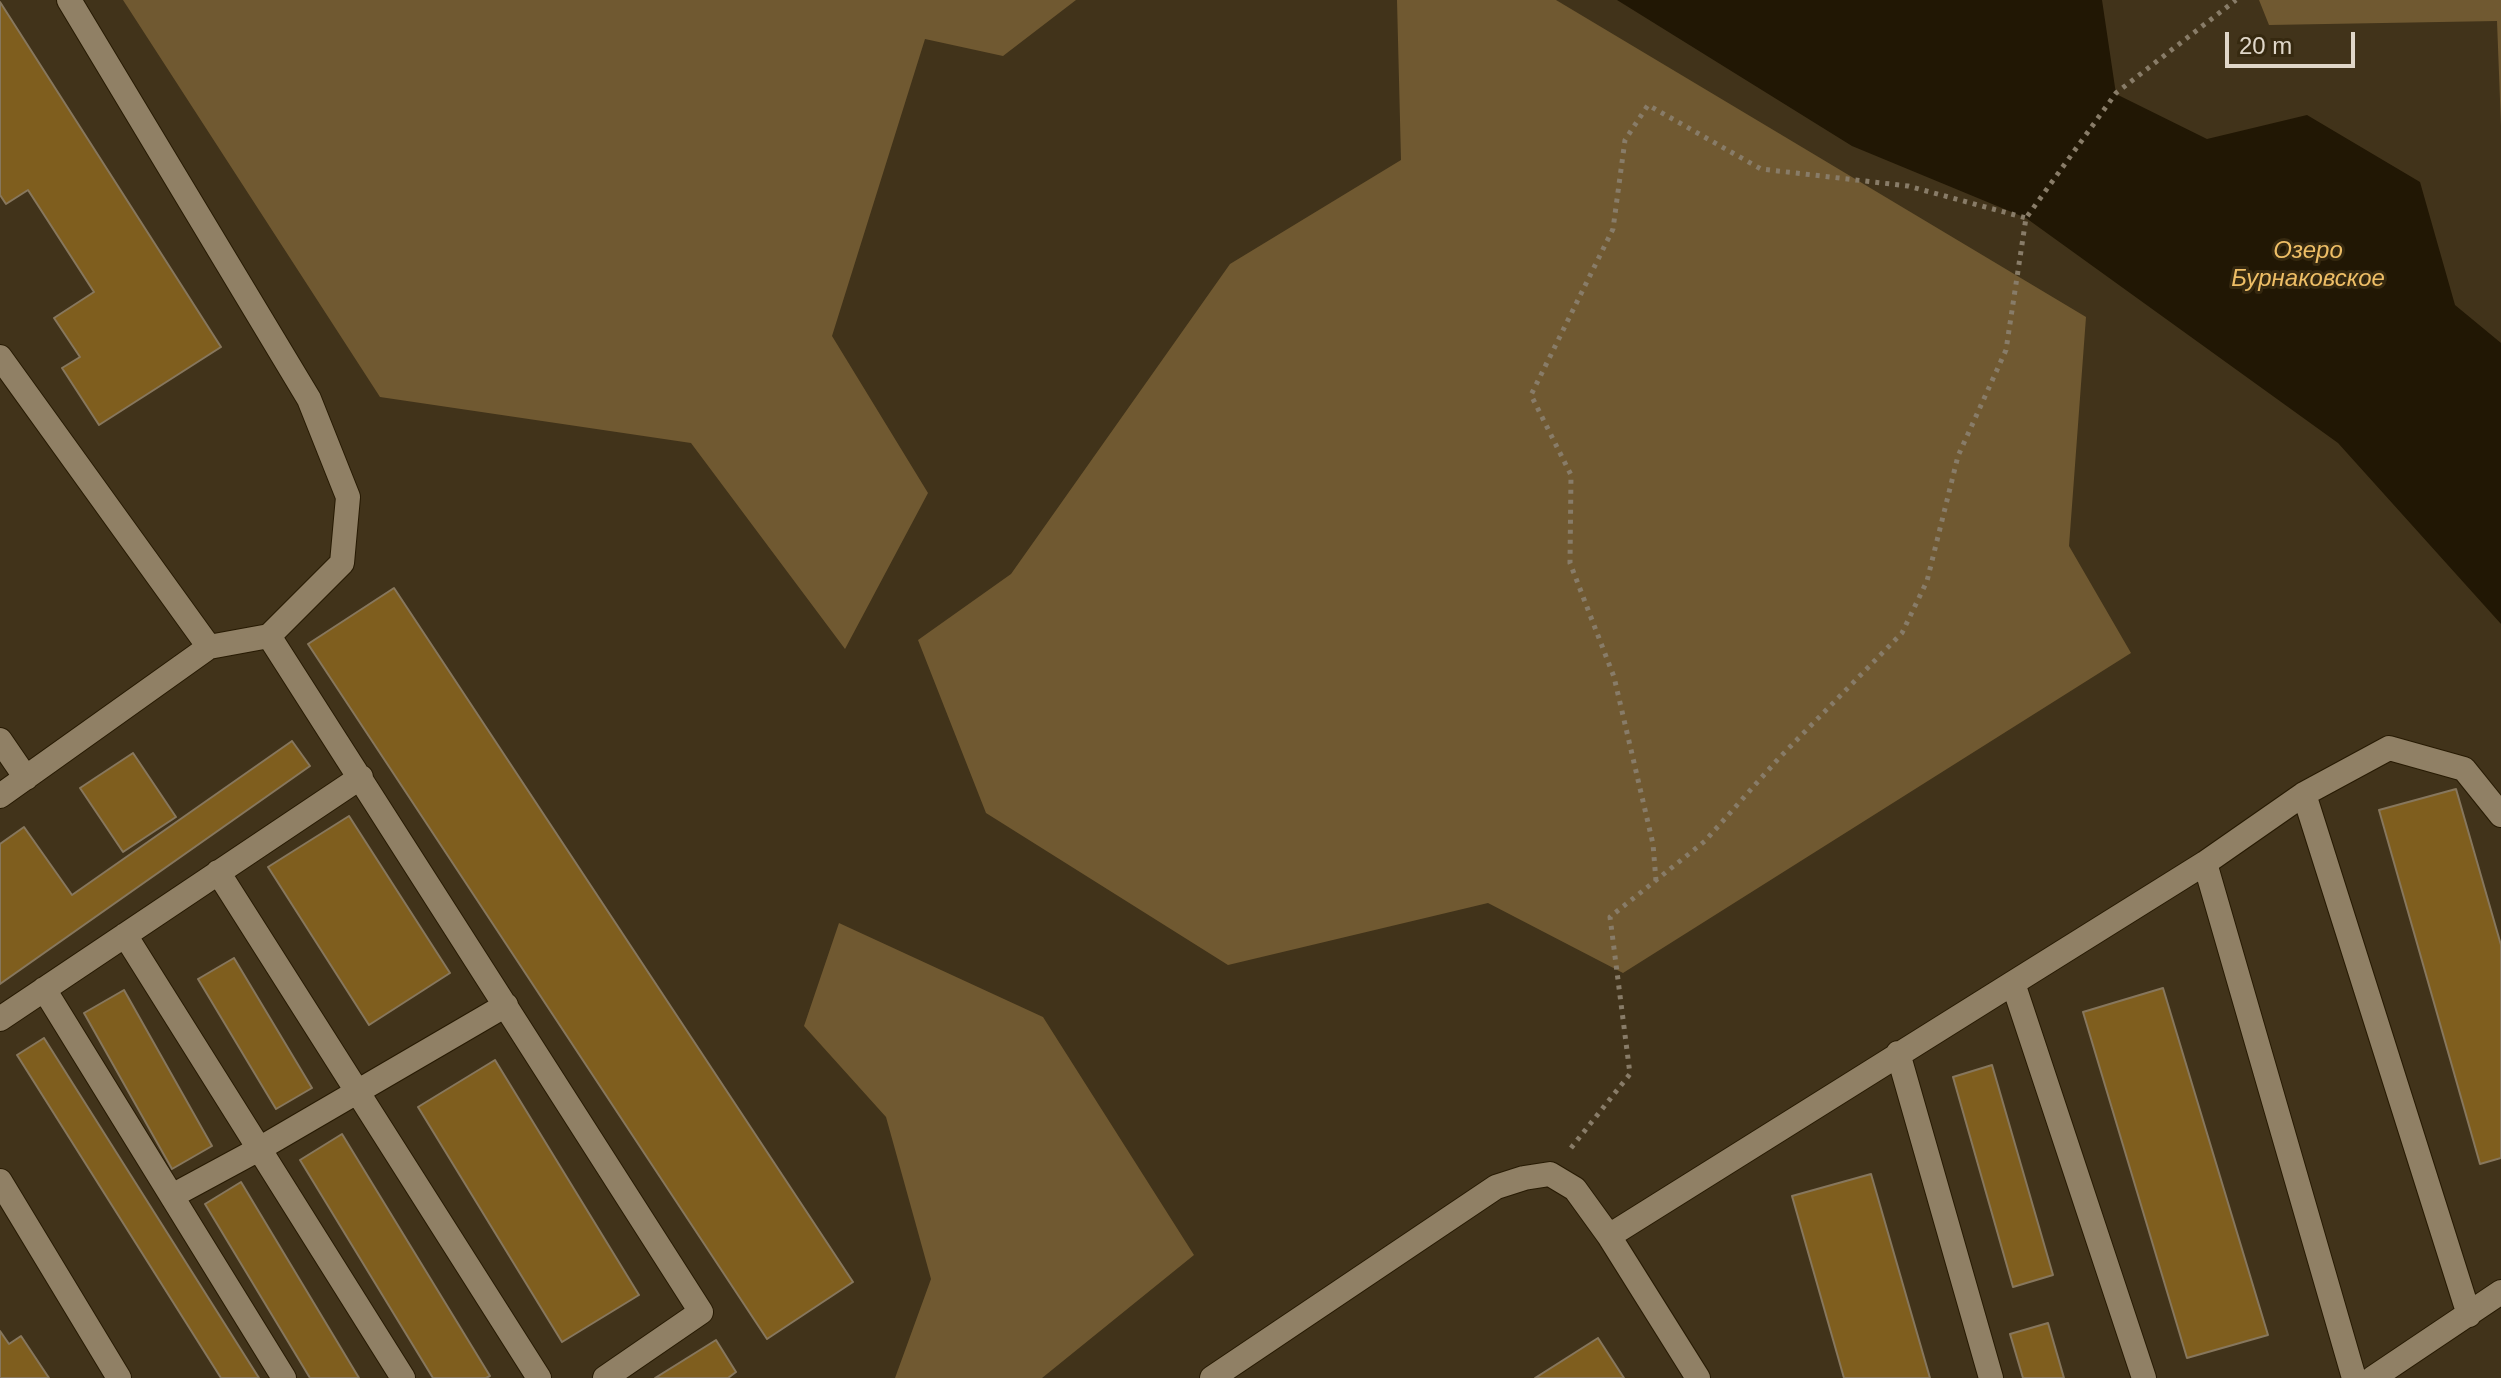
<!DOCTYPE html>
<html>
<head>
<meta charset="utf-8">
<style>
	body { margin:0 }
	#map { position:relative; width:2501px; height:1378px; overflow:hidden; background:#41331a; font-family:Arial,sans-serif }
	canvas { display:block }
	.scale { position:absolute; left:2225px; top:32px; width:130px; height:36px; box-sizing:border-box; border:4px solid #e0d7c9; border-top:0; padding-left:10px; font-size:24px; line-height:28px; white-space:nowrap; color:#e0d7c9; -webkit-text-stroke:6px #362910; paint-order:stroke }
</style>
</head>
<body>
<div id="map">
<canvas width="2501" height="1378"></canvas>
<div class="scale">20 m</div>
</div>
<script>
const ctx = document.querySelector('canvas').getContext('2d');
ctx.lineJoin = 'round';
function fill(path, color) {
  ctx.fillStyle = color;
  ctx.fill(path, 'evenodd');
}
function shape(rows) {
  const path = new Path2D();
  for (const r of rows) {
    path.moveTo(r[0], r[1]);
    for (let i = 2; i < r.length; i += 2) path.lineTo(r[i], r[i + 1]);
  }
  return path;
}
function strokePath(path, color, width, dash) {
  ctx.strokeStyle = color;
  ctx.lineWidth = width;
  ctx.lineCap = dash ? 'butt' : 'round';
  ctx.setLineDash(dash || []);
  ctx.stroke(path);
}
function label(font, color, halo, rows, align = 'center') {
  ctx.font = font + ' Arial,sans-serif';
  ctx.lineWidth = 6;
  ctx.setLineDash([]);
  ctx.textBaseline = 'middle';
  ctx.strokeStyle = halo;
  ctx.fillStyle = color;
  for (const [text, x, y, turn = 0] of rows) {
    ctx.save();
    ctx.translate(x, y);
    ctx.rotate((+turn || 0) * Math.PI / 180);
    ctx.textAlign = isNaN(turn) ? turn : align;
    if (halo) ctx.strokeText(text, 0, 0);
    ctx.fillText(text, 0, 0);
    ctx.restore();
  }
}
fill(shape([
	[123,0,1076,0,1003,56,925,39,832,336,928,493,845,649,691,443,380,397],
	[1397,0,1556,0,2086,317,2069,546,2131,653,1623,973,1488,903,1228,965,986,813,918,640,1011,574,1230,264,1401,160],
	[2259,0,2501,0,2501,126,2497,21,2269,25],
	[839,923,1043,1017,1194,1255,1042,1378,895,1378,931,1279,886,1117,804,1026]
]), '#705931');
fill(shape([
	[1617,0,2102,0,2116,94,2207,139,2307,115,2420,182,2455,305,2501,343,2501,624,2338,443,2026,218,1852,146]
]), '#211704');
const building = shape([
	[0,2,221,347,99,425,62,368,80,357,54,318,94,292,28,190,6,204,0,195,0,2],
	[394,588,853,1282,767,1339,308,644,394,588],
	[292,741,310,766,0,984,0,844,24,827,72,895,292,741],
	[133,753,176,817,123,852,80,788,133,753],
	[2456,789,2501,945,2501,1158,2480,1164,2379,810,2456,789],
	[349,816,450,973,369,1025,268,867,349,816],
	[234,958,312,1088,276,1109,198,979,234,958],
	[2163,988,2268,1335,2187,1358,2083,1012,2163,988],
	[124,990,212,1146,172,1169,84,1013,124,990],
	[44,1038,259,1378,221,1378,17,1055,44,1038],
	[495,1060,639,1295,562,1342,418,1107,495,1060],
	[1992,1065,2053,1275,2013,1287,1953,1077,1992,1065],
	[342,1134,490,1376,486,1378,433,1378,300,1160,342,1134],
	[1871,1174,1910,1309,1930,1378,1844,1378,1792,1196,1871,1174],
	[241,1182,359,1378,310,1378,205,1204,241,1182],
	[2048,1323,2064,1378,2023,1378,2010,1334,2048,1323],
	[0,1331,9,1344,21,1336,49,1378,0,1378,0,1331],
	[1598,1338,1624,1378,1535,1378,1598,1338],
	[716,1340,736,1372,728,1378,655,1378,716,1340]
]);
fill(building, '#7f5e1e');
strokePath(building, '#87775d', 2);
const minor = shape([
	[0,357,209,647],
	[269,636,701,1312,605,1378],
	[0,740,26,778],
	[2304,794,2469,1315],
	[0,796,209,647,269,636,342,563,348,497,309,399,69,0],
	[2205,863,2354,1378],
	[218,872,539,1378],
	[125,935,403,1378],
	[2013,983,2205,863,2304,794,2389,748,2464,769,2501,815],
	[44,989,284,1378],
	[0,1019,361,777],
	[1898,1053,1991,1378],
	[0,1181,119,1378],
	[172,1196,259,1149,506,1005],
	[1609,1236,2013,983,2144,1378],
	[1212,1378,1496,1187,1524,1178,1550,1174,1575,1189,1609,1236,1698,1378],
	[2373,1378,2501,1292]
]);
strokePath(minor, '#271a03', 26);
strokePath(shape([
	[1656,881,1653,844,1614,677,1570,563,1571,475,1531,395,1613,229,1625,140,1648,105,1761,169,1908,186,2026,218],
	[1571,1148,1630,1074,1610,917,1705,841,1779,758,1902,633,1927,581,1958,456,2006,350,2026,218,2116,93,2236,0]
]), '#887c68', 5, [4, 6]);
strokePath(minor, '#908065', 24);
label('italic 24px', '#eebe66', '#362910', [
	["Озеро",2308,251],
	["Бурнаковское",2308,279]
]);
</script>
</body>
</html>
